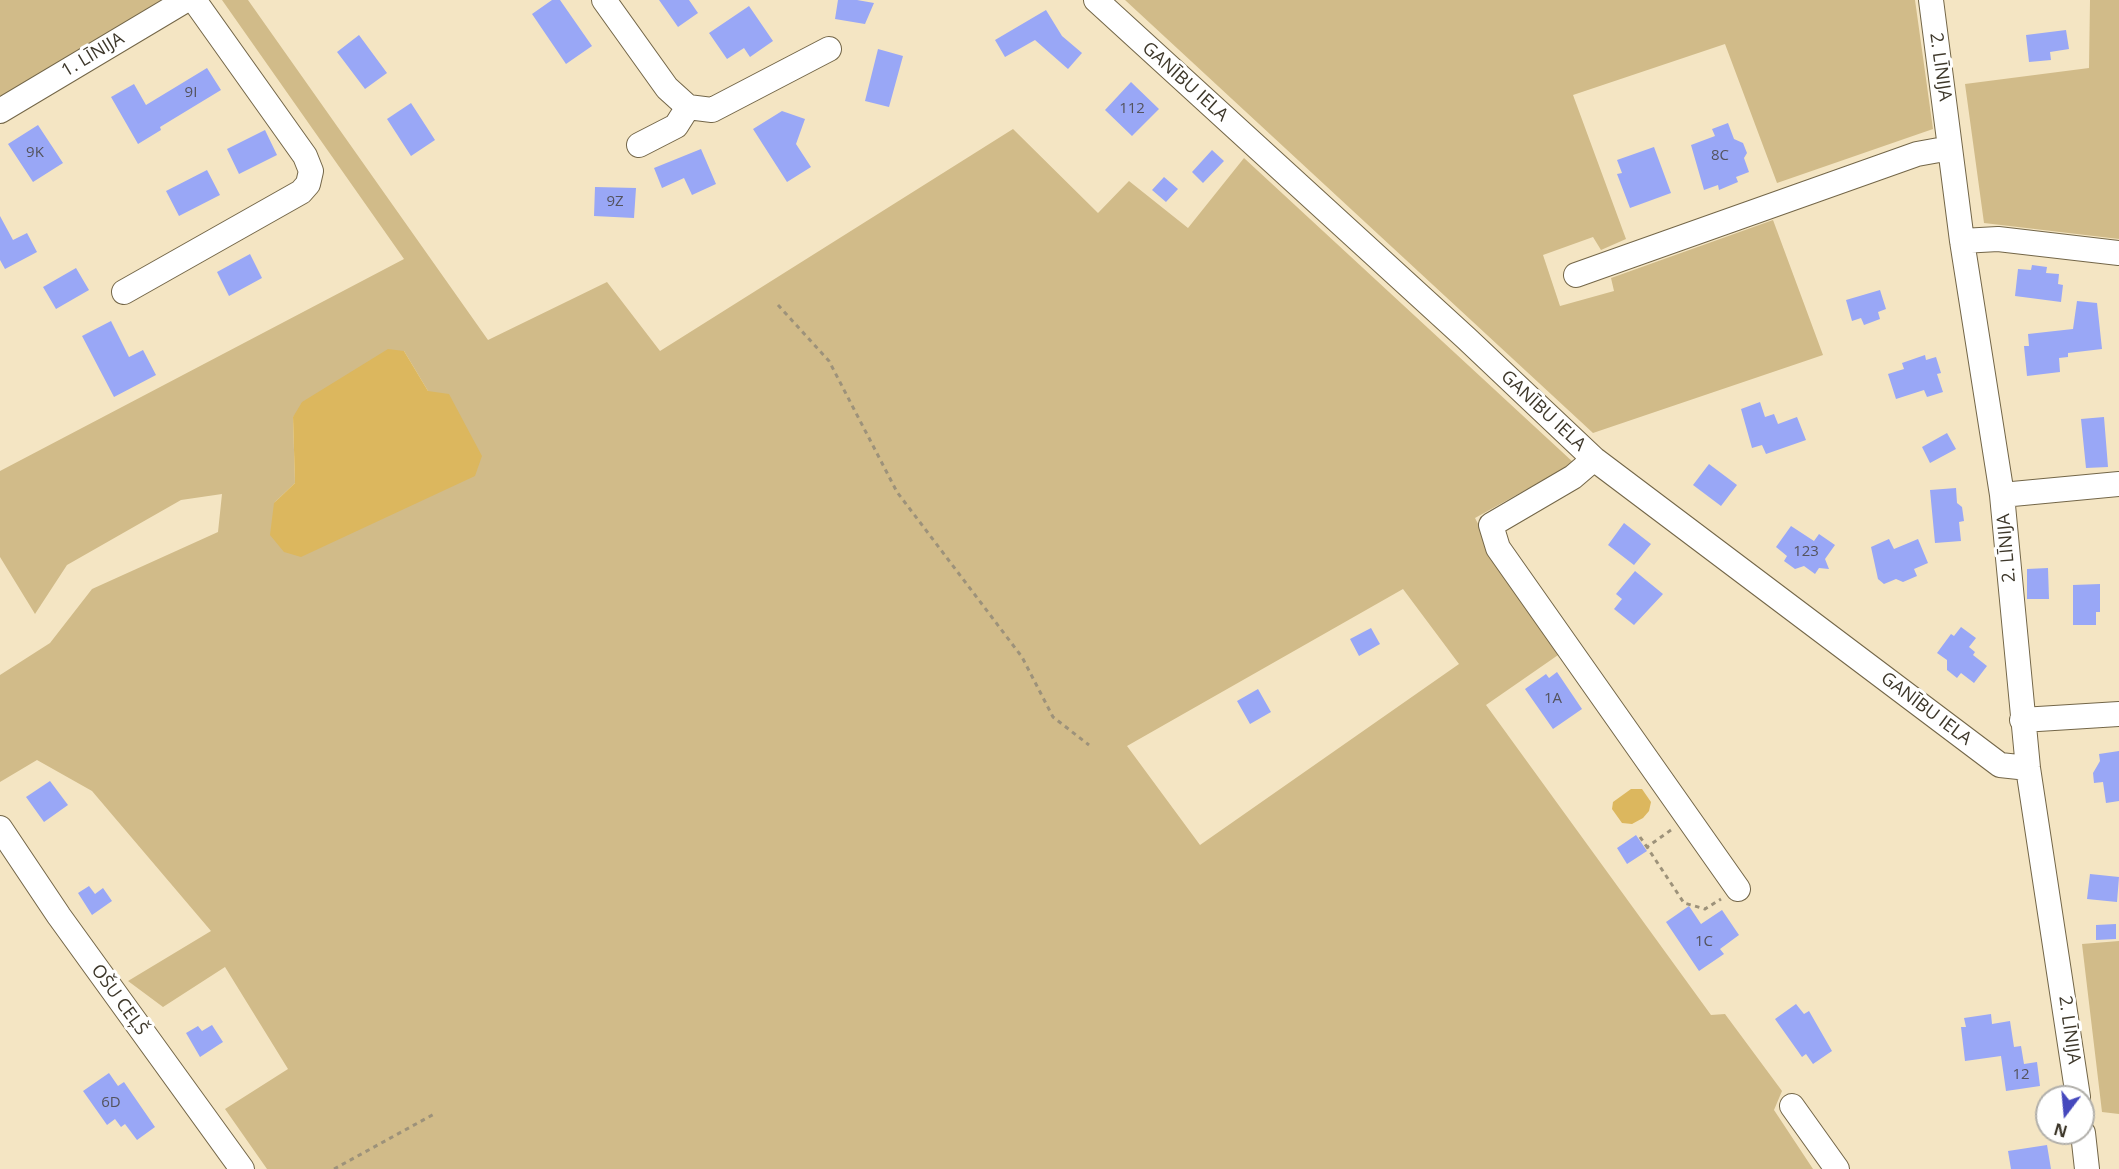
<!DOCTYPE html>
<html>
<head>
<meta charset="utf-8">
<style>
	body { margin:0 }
	#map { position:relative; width:2119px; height:1169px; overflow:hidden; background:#f4e5c3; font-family:"Open Sans",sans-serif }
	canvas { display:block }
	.north { position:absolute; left:2035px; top:1085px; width:60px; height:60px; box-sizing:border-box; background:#fff; border:2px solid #b1afaa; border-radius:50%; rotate:196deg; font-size:16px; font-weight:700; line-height:24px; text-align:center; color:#3d372a }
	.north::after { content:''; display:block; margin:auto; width:21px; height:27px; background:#4548bd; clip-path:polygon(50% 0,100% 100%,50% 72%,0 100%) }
</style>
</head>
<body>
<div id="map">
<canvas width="2119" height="1169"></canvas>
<div class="north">N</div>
</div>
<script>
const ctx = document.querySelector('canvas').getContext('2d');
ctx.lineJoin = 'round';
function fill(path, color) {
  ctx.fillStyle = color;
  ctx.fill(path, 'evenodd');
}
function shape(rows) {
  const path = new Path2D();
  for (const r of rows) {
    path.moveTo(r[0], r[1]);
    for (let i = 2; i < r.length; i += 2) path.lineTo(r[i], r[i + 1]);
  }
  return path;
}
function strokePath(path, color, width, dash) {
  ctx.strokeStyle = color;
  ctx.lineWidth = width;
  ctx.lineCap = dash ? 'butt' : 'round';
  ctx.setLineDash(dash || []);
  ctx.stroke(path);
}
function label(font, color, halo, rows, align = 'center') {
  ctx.font = font + ' "Open Sans",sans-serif';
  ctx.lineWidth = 6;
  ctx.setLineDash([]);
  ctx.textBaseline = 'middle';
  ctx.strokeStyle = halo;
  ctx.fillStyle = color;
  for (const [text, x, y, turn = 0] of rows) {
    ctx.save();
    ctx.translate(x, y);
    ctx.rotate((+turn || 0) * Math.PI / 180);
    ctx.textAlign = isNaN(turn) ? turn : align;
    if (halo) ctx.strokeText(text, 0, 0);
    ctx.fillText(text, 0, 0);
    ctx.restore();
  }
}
fill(shape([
	[0,0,162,0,0,101],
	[222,0,248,0,488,340,607,282,660,351,1013,129,1098,213,1129,181,1188,228,1244,158,1574,463,1475,518,1488,543,1561,653,1486,705,1711,1015,1725,1014,1782,1091,1774,1110,1813,1169,267,1169,225,1109,288,1069,225,967,163,1007,128,981,211,931,92,791,37,760,0,782,0,675,50,643,92,589,218,532,222,494,181,500,67,565,35,614,0,557,0,471,404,259],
	[404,351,428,391,274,503,295,483,293,417],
	[1403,589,1459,664,1200,845,1127,746],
	[1125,0,1915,0,1933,129,1777,183,1725,44,1573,95,1626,239,1601,250,1593,237,1543,255,1560,306,1614,291,1611,278,1773,220,1823,355,1593,433],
	[2090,0,2119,0,2119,239,1984,223,1965,84,2089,68],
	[2119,941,2119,1114,2102,1112,2082,944]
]), '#d1bb89');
fill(shape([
	[388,349,404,351,428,391,449,394,482,456,475,476,301,557,284,552,270,535,274,503,295,483,293,417,302,402],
	[1631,789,1642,789,1651,802,1649,811,1643,818,1632,824,1622,823,1612,809,1613,802]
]), '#dcb75e');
fill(shape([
	[552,0,560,0,592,46,566,64,532,14],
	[659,0,689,0,698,13,678,27],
	[838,0,857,0,874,3,865,24,835,19],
	[749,6,773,41,750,57,744,48,727,59,709,33],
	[1046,10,1062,36,1082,53,1068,69,1035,40,1005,57,995,40],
	[2066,30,2069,49,2050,52,2051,60,2029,62,2026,35],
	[359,35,387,73,365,89,337,52],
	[878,49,903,56,889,107,865,101],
	[207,68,221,90,160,127,161,130,138,144,111,97,134,84,146,105],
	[1131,82,1159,109,1132,136,1105,110],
	[411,103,435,140,411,156,387,119],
	[782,111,805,119,796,144,811,167,787,182,753,129],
	[1728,123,1734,139,1743,143,1747,153,1744,158,1749,172,1736,177,1738,182,1719,190,1718,185,1704,190,1691,145,1715,136,1712,129],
	[38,125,63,163,33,182,8,144],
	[265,130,277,155,239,174,227,149],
	[1654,147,1671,193,1630,208,1617,174,1622,173,1617,160],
	[701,149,716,184,692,195,684,178,662,188,654,168],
	[1212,150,1224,161,1203,183,1192,172],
	[207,170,220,195,179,216,166,191],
	[1164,177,1178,189,1166,202,1152,190],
	[595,187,636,188,634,218,594,216],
	[0,216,13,240,27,233,37,252,5,269,0,260],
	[250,254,262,278,229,296,217,272],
	[2032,265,2047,267,2046,273,2059,274,2058,284,2063,285,2061,302,2015,296,2018,269,2031,270],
	[76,268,89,290,56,309,43,287],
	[1880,290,1886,309,1878,312,1880,319,1864,325,1861,318,1852,321,1846,300],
	[2077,301,2097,303,2102,349,2068,353,2068,357,2059,358,2060,372,2027,376,2024,346,2029,346,2028,334,2073,329],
	[111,321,129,357,143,350,156,375,114,397,82,336],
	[1925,355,1926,360,1936,357,1941,373,1937,374,1943,392,1927,397,1924,390,1896,399,1888,374,1904,369,1902,363],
	[1760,402,1765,417,1774,414,1778,424,1797,417,1806,440,1766,454,1762,445,1752,448,1741,409],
	[2104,417,2108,467,2086,468,2081,419],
	[1947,433,1956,449,1930,463,1922,447],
	[1709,464,1737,485,1721,506,1693,485],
	[1956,488,1957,503,1962,507,1964,521,1959,522,1961,541,1935,543,1930,490],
	[1624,523,1651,544,1634,565,1608,545],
	[1791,526,1814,541,1819,534,1835,545,1825,559,1829,569,1819,568,1815,574,1804,566,1795,569,1784,561,1787,556,1776,547],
	[1889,539,1894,549,1918,539,1928,563,1914,569,1917,576,1903,582,1896,579,1884,584,1878,579,1871,547],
	[2048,568,2049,599,2027,599,2027,569],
	[1635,571,1663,594,1634,625,1614,609,1622,599,1616,594],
	[2100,584,2100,612,2096,612,2096,625,2073,625,2073,585],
	[1961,627,1976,638,1969,647,1975,652,1973,655,1987,666,1974,683,1961,673,1957,678,1947,670,1947,660,1937,653,1951,634,1954,636],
	[1371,628,1380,644,1359,656,1350,639],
	[1557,672,1582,709,1553,729,1525,689,1546,674,1549,678],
	[1258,689,1271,712,1250,724,1237,701],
	[2119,751,2119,801,2106,803,2103,782,2094,783,2093,773,2100,761,2099,754],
	[50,781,68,805,44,822,26,797],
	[1636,835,1647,851,1627,864,1617,848],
	[2090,874,2119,877,2117,902,2087,899],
	[89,886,95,894,103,888,112,901,92,915,78,893],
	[1689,906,1701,924,1722,910,1739,935,1720,949,1724,954,1699,971,1666,922],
	[2116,924,2116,939,2096,940,2096,925],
	[1796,1004,1804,1014,1809,1011,1832,1051,1813,1064,1806,1054,1802,1057,1775,1019],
	[1991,1014,1992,1024,2010,1021,2014,1047,2021,1046,2024,1064,2037,1062,2040,1086,2006,1091,2001,1056,1965,1061,1961,1027,1966,1027,1964,1018],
	[212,1025,223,1042,200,1057,186,1033,198,1026,202,1031],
	[109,1073,118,1086,124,1082,155,1127,137,1140,125,1124,121,1127,115,1119,107,1125,83,1091],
	[2047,1145,2051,1169,2011,1169,2008,1151]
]), '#99a7f6');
const minor = shape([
	[604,0,667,88,688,107,712,110,829,49],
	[1096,0,1466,338,1594,459,2000,765,2028,768],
	[1931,0,1962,241,2002,495,2028,768,2078,1097],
	[0,111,186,0],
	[639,145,676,126,688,107],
	[1962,241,1998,239,2119,253],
	[1576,275,1917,154,1950,148],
	[124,292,301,192,308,184,311,171,305,156,194,0],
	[1594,459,1573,477,1491,525,1498,548,1738,889],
	[2002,495,2119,484],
	[2022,720,2119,714],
	[0,828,59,916,242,1169],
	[1792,1106,1837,1169],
	[2083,1133,2087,1169]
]);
strokePath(minor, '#736648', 26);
strokePath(shape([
	[778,305,829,361,897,492,1022,657,1053,717,1089,745],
	[1671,830,1647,847,1684,903,1705,909,1721,899],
	[1640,837,1647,847],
	[334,1169,436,1113]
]), '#9d927a', 3, [4.5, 4.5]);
strokePath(minor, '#fff', 24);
label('15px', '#54535d', null, [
	["9I",191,93],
	["112",1132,109],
	["9K",35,153],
	["8C",1720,156],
	["9Z",615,202],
	["123",1806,552],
	["1A",1553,699],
	["1C",1704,942],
	["12",2021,1075],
	["6D",111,1103]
]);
label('18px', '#3d372a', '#fff', [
	["1. LĪNIJA",93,55,-31],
	["2. LĪNIJA",1940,67,82],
	["GANĪBU IELA",1185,82,42],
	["GANĪBU IELA",1543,411,43],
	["2. LĪNIJA",2007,548,-95],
	["GANĪBU IELA",1926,709,37],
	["OŠU CEĻŠ",119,1000,54],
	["2. LĪNIJA",2069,1030,82]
]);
</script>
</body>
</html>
